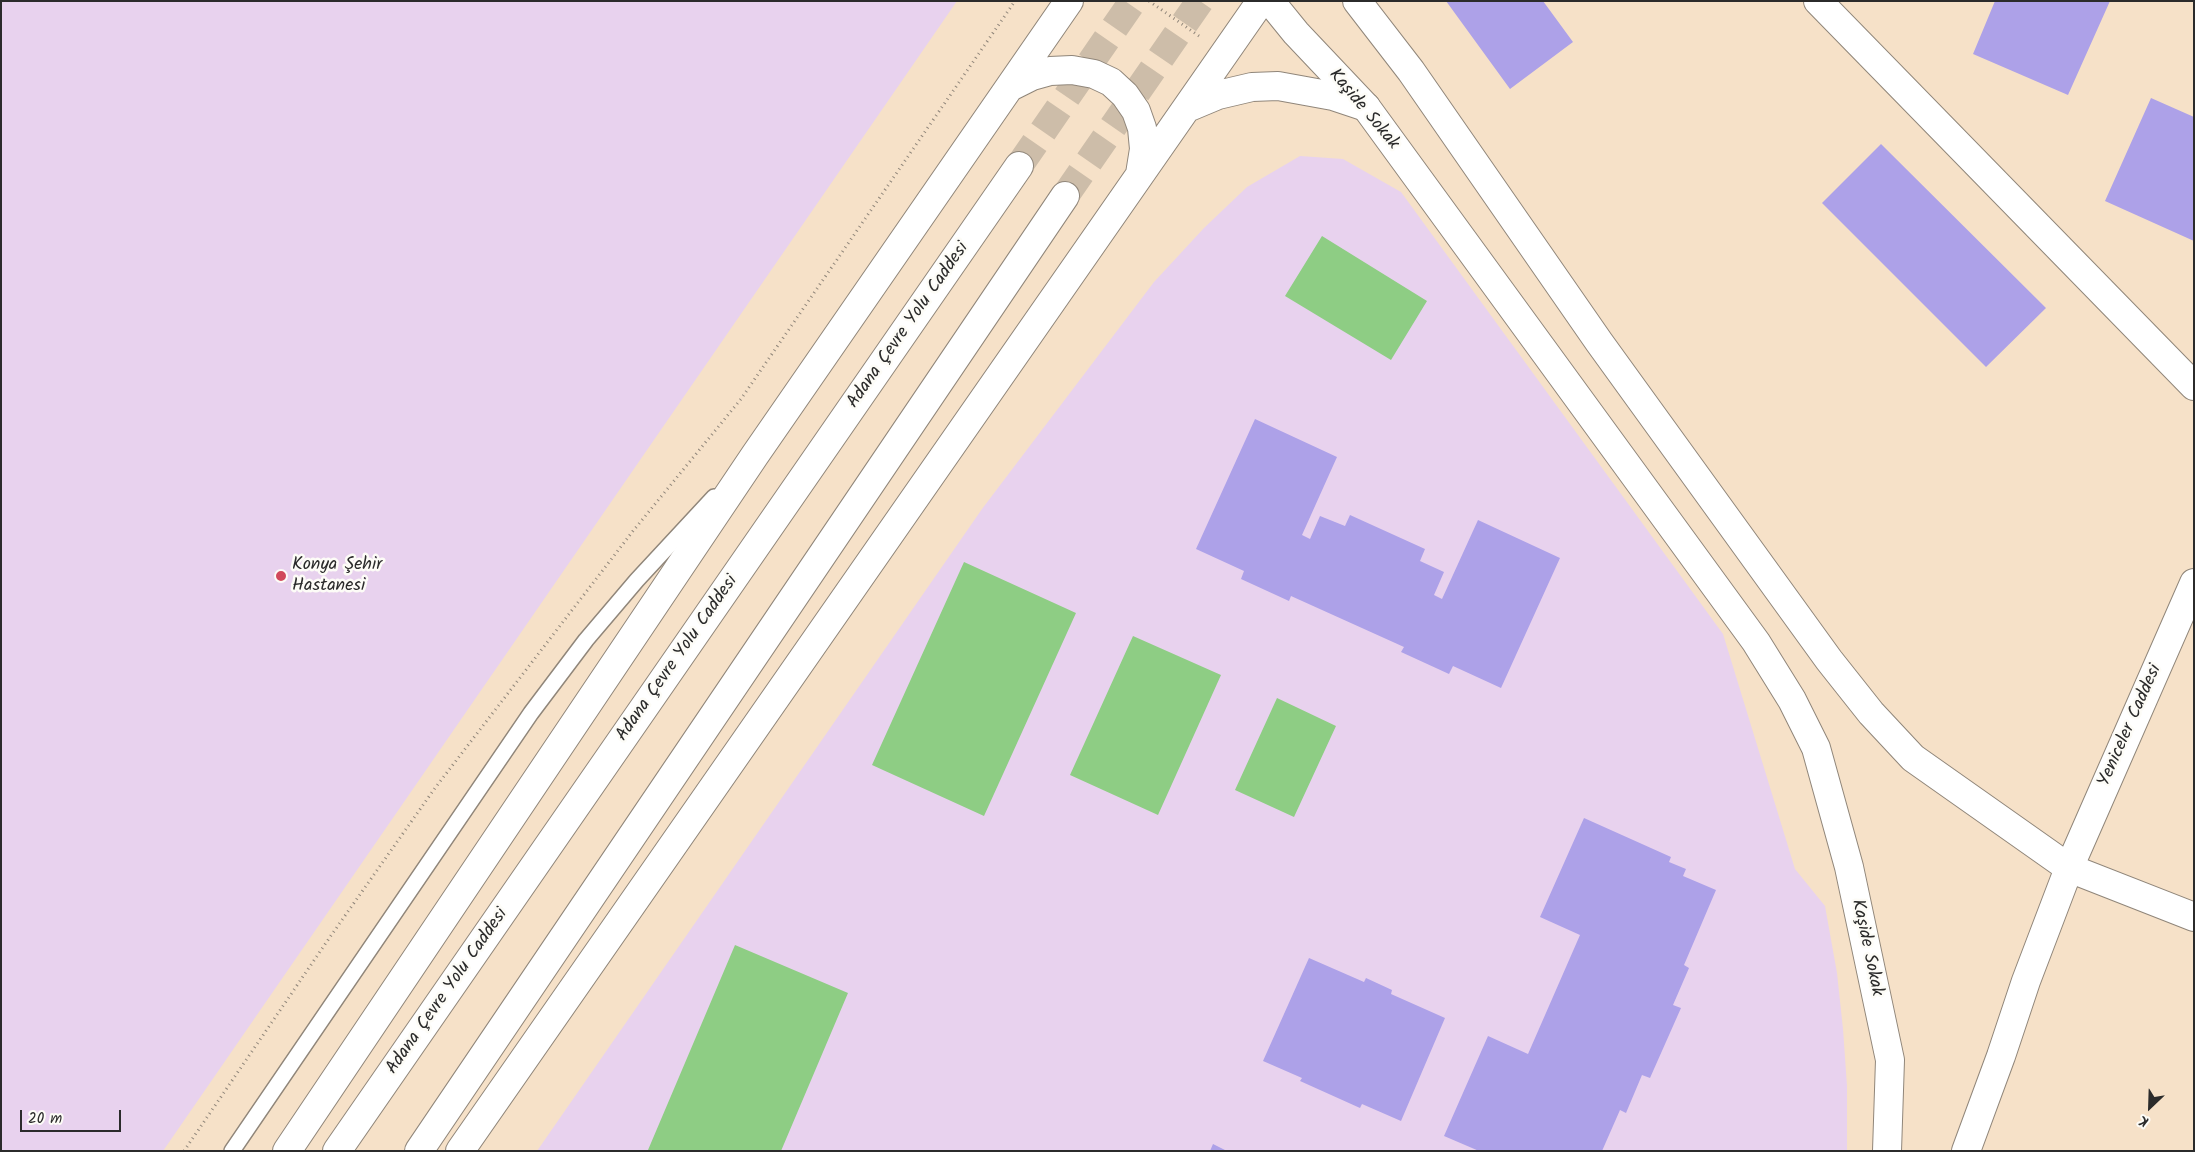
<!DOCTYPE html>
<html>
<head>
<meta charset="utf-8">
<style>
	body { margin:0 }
	#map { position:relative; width:2195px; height:1152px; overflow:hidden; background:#f6e1c8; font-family:Kalam,sans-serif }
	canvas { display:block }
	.frame { position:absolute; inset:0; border:2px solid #2b2b2b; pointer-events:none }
	.north { position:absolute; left:2125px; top:1082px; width:50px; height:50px; -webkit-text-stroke:4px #fdfcf7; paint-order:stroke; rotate:204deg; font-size:14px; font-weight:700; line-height:20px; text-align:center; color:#2b2b2b }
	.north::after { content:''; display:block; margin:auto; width:18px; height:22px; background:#2b2b2b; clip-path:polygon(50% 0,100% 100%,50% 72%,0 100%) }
	.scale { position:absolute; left:20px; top:1110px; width:101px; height:22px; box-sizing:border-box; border:2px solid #2b2b2b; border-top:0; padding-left:6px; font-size:15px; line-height:18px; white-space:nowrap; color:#2b2b2b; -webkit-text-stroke:4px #fdfcf7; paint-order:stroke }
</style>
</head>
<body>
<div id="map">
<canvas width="2195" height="1152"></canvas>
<div class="frame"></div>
<div class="north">K</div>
<div class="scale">20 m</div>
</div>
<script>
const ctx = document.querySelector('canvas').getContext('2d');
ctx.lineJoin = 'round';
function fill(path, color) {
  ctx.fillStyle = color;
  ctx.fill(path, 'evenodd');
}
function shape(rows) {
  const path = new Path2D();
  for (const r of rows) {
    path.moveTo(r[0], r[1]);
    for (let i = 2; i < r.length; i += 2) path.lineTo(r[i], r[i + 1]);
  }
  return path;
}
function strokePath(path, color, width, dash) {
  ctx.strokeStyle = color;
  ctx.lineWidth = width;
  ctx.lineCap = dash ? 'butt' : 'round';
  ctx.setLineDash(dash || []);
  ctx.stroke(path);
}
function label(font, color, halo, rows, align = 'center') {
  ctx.font = font + ' Kalam,sans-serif';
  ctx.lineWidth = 5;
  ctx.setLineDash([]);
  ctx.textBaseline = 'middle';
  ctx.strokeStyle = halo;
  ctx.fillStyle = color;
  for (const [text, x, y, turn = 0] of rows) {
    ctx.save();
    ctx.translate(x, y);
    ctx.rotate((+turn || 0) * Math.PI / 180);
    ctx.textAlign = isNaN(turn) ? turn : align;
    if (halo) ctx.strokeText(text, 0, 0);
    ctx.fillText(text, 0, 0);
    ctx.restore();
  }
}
fill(shape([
	[1,1,957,1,163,1151,1,1151],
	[1300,156,1343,159,1401,192,1723,634,1795,869,1825,906,1837,973,1843,1029,1847,1086,1847,1151,537,1151,982,509,1154,282,1204,228,1247,187]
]), '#e8d2ee');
fill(shape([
	[1322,236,1427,301,1391,360,1285,296],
	[964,562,1076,613,984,816,872,765],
	[1133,636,1221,675,1158,815,1070,775],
	[1277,698,1336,726,1294,817,1235,790],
	[735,945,848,993,781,1151,650,1151,648,1150]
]), '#8ecd84');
fill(shape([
	[1446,1,1543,1,1573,42,1510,89],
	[1995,1,2110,1,2068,95,1973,54],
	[2151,98,2194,117,2194,241,2105,201],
	[1881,144,2046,308,1986,367,1822,203],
	[1255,419,1337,457,1302,535,1310,539,1320,516,1345,526,1350,515,1425,549,1420,561,1444,572,1434,595,1442,599,1478,520,1560,558,1501,688,1453,666,1449,674,1401,652,1404,647,1291,596,1289,601,1241,579,1244,571,1196,549],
	[1584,818,1671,857,1669,862,1686,869,1683,876,1716,890,1684,965,1689,968,1673,1005,1681,1008,1650,1078,1642,1075,1626,1113,1620,1110,1602,1151,1479,1151,1444,1136,1488,1036,1528,1054,1580,935,1540,917],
	[1309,958,1364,982,1366,978,1392,990,1391,994,1445,1018,1401,1121,1362,1104,1360,1108,1300,1081,1302,1078,1263,1061],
	[1213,1144,1227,1151,1210,1151]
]), '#ada1e8');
strokePath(shape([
	[1019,166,1133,1],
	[1065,196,1200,1]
]), '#cdbda9', 28, [28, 14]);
const lane = shape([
	[232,1151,531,713,586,640,637,580,714,497]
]);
const street = shape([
	[1818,1,2194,386],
	[2069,868,2194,917]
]);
const secondary = shape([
	[1270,1,1296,33,1366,107,1756,642,1792,700,1816,748,1849,867,1890,1060,1887,1151],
	[1357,1,1411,71,1599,342,1829,660,1871,713,1913,758,2069,868],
	[1966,1151,2001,1056,2026,981,2069,868,2194,583]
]);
const highway = shape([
	[1012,86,1032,76,1050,71,1072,70,1094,74,1111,82,1125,95,1136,111,1142,128,1144,149,1140,174],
	[1187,108,1218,95,1252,87,1278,86,1333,96,1366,107],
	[287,1151,755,455,1069,1],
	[337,1151,1019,166],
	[419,1151,1065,196],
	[460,1151,1261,1]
]);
strokePath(lane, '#90867a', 18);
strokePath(street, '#90867a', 30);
strokePath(secondary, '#90867a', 30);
strokePath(highway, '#90867a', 30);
strokePath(shape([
	[1149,1,1199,36],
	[184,1151,330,937,435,788,633,531,741,399,1015,1]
]), '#90867a', 3, [1, 4]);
strokePath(lane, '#fff', 15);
strokePath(street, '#fff', 28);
strokePath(secondary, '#fff', 28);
strokePath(highway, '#fff', 28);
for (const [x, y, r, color] of [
	[281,576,6,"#d1495b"]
]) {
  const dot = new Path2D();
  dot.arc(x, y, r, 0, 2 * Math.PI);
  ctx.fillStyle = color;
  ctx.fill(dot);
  strokePath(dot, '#fdfcf7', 2);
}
label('18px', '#2b2b2b', '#fdfcf7', [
	["Kaşide Sokak",1363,110,50],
	["Adana Çevre Yolu Caddesi",909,326,-55],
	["Adana Çevre Yolu Caddesi",678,659,-55],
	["Yeniceler Caddesi",2131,726,-66],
	["Kaşide Sokak",1866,948,78],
	["Adana Çevre Yolu Caddesi",448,992,-55]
]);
label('18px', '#2b2b2b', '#fdfcf7', [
	["Konya Şehir",292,566],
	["Hastanesi",292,587]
], 'left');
</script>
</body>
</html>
